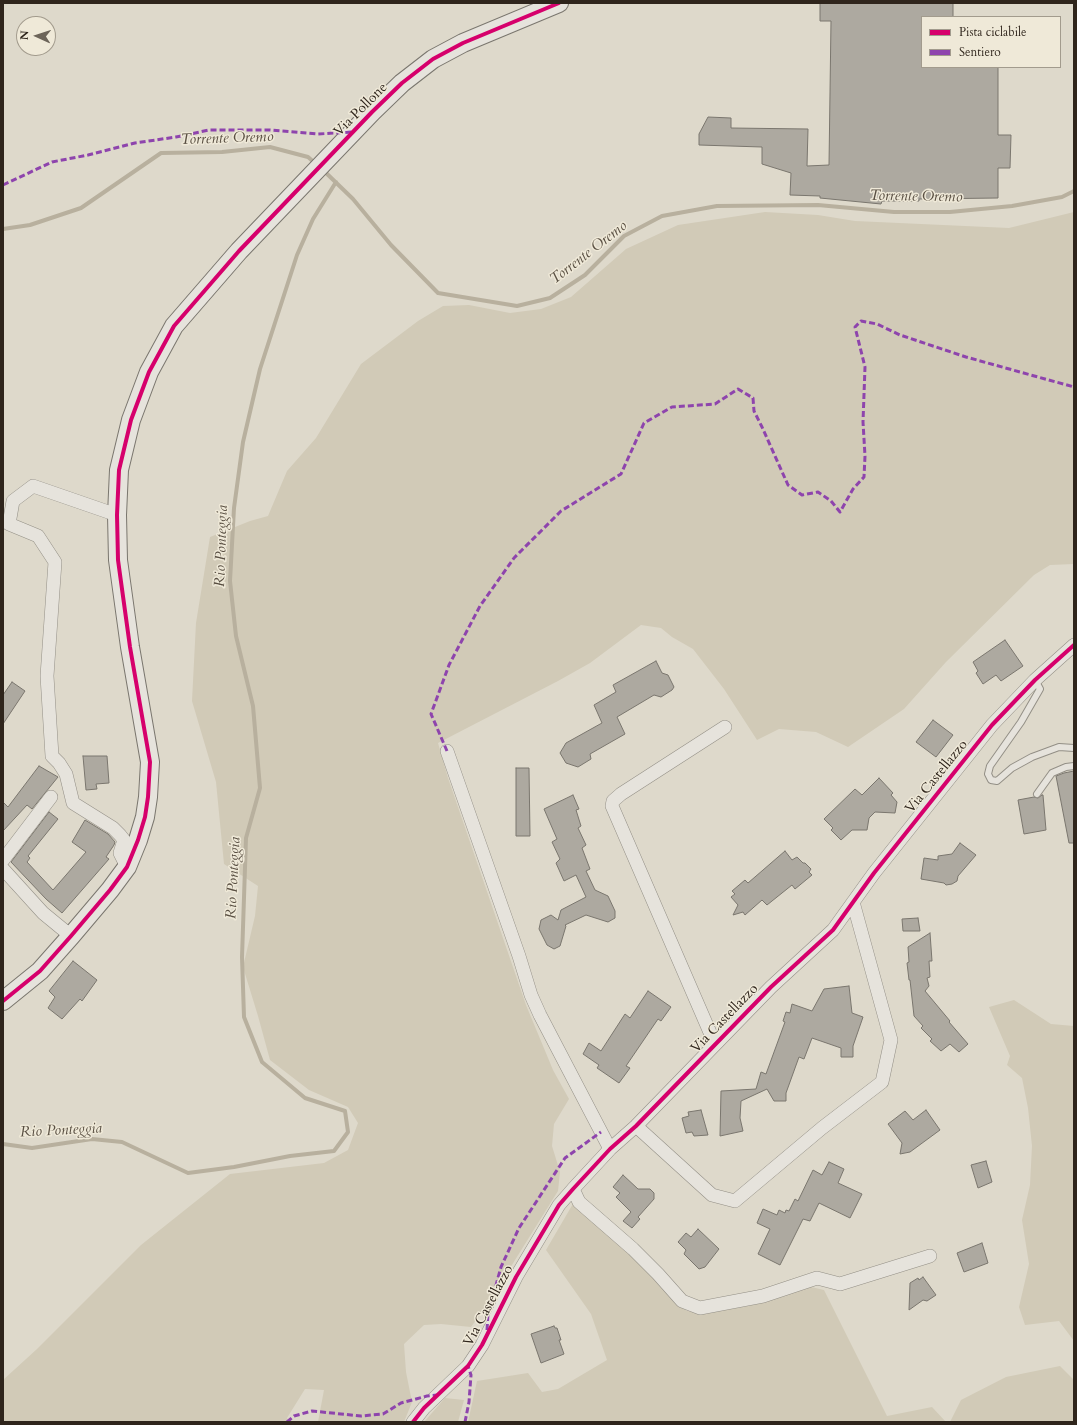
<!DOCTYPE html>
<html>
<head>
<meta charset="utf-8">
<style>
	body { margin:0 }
	#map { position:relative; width:1077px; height:1425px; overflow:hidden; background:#ded9cb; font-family:Cardo,serif }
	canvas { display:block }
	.frame { position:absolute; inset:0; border:4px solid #2f251c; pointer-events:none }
	.legend { position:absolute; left:921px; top:16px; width:140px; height:52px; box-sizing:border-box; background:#efe9d8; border:1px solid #a29b8d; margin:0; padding:5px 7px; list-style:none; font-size:12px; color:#2f251c }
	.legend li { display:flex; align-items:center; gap:8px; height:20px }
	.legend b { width:20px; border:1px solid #a29b8d }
	.north { position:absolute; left:16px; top:16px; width:40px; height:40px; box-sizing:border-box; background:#efe9d8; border:1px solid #a29b8d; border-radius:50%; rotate:273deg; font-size:11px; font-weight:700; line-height:16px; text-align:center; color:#2f251c }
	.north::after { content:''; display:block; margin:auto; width:14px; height:18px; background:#6c6459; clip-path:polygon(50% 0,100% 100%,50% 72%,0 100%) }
</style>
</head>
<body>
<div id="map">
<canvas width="1077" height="1425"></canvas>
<div class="frame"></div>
<ul class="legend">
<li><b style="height:5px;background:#d6006c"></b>Pista ciclabile</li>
<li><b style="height:5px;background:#8e44ad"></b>Sentiero</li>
</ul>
<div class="north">N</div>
</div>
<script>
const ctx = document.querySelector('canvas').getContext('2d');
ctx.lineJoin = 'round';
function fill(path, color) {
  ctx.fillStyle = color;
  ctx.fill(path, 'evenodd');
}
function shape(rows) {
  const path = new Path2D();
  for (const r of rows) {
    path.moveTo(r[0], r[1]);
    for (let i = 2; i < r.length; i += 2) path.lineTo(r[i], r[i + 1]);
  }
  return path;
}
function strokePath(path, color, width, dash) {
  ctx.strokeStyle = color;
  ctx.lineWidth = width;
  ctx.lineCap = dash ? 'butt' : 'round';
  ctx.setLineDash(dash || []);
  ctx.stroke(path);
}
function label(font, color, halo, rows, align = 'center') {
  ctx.font = font + ' Cardo,serif';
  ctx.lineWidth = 3;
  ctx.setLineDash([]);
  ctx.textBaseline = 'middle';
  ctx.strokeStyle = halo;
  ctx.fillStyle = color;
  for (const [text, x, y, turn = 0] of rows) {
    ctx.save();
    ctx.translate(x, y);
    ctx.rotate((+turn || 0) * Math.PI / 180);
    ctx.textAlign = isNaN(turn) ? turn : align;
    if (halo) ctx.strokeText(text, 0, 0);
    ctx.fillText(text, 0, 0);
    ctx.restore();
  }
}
fill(shape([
	[765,212,818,215,855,221,1009,228,1074,212,1074,564,1050,565,1034,575,946,662,904,709,848,747,816,732,779,729,757,740,724,689,693,649,672,637,661,628,641,625,590,663,558,681,438,743,448,778,526,1005,553,1070,569,1099,554,1124,552,1146,560,1172,558,1191,487,1305,471,1327,441,1324,424,1325,404,1344,406,1372,412,1402,404,1422,318,1422,324,1390,305,1389,287,1418,289,1422,3,1422,3,1380,37,1349,141,1245,230,1174,324,1163,348,1150,358,1123,348,1107,309,1090,270,1060,258,1016,243,967,255,916,258,886,224,864,216,782,192,701,196,623,210,537,250,521,268,516,287,471,316,438,361,364,418,321,443,306,469,305,510,313,541,309,571,297,626,249,678,225],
	[1014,1000,1051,1024,1074,1026,1074,1341,1059,1321,1025,1325,1019,1307,1029,1264,1022,1220,1030,1185,1032,1146,1028,1108,1022,1078,1007,1065,1010,1056,989,1007],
	[574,1202,632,1255,674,1301,687,1311,705,1313,748,1306,811,1287,824,1290,887,1416,932,1407,946,1422,468,1422,477,1381,528,1373,542,1392,558,1389,607,1360,591,1314,546,1250],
	[1060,1366,1074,1380,1074,1422,950,1422,961,1400,1006,1377],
	[445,1398,464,1400,458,1422,424,1422]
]), '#d1cab7');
strokePath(shape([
	[323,170,353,199,391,245,438,293,517,306,550,298,585,275,624,236,662,216,717,206,818,205,894,212,950,212,1012,206,1062,197,1074,191],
	[3,229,30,225,81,208,161,153,222,152,270,147,308,157,316,164],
	[3,1144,32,1148,92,1139,122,1142,188,1173,234,1167,290,1156,334,1151,348,1132,345,1111,305,1098,262,1062,244,1017,242,957,246,838,260,788,253,706,236,636,230,581,234,508,243,442,260,369,297,255,313,219,336,182]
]), '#b8b09e', 4);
const building = shape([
	[820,3,953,3,953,17,922,17,922,67,998,67,998,135,1011,135,1010,168,998,168,998,198,919,199,919,201,882,201,881,204,820,198,820,196,790,195,791,173,762,164,762,147,699,145,699,134,708,117,731,118,731,128,808,129,807,166,829,165,831,21,820,21,820,3],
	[1005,640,1023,666,1001,681,996,675,983,684,976,673,978,671,973,662,1005,640],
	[656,661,662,673,668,675,674,687,672,690,661,697,654,695,617,717,625,734,590,754,591,759,578,767,566,763,560,753,566,743,602,723,594,705,616,692,613,685,656,661],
	[12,682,25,691,3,724,3,695,12,682],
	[933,720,953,735,936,757,916,742,933,720],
	[83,756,107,756,109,783,96,784,97,789,86,790,83,756],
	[39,766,58,777,32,809,27,805,3,831,3,802,8,807,39,766],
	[516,768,529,768,530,836,516,836,516,768],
	[1074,771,1074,843,1069,843,1056,776,1064,773,1074,771],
	[879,778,893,793,891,795,897,802,895,813,875,812,869,818,867,830,852,830,841,840,831,830,833,828,824,819,855,789,862,795,879,778],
	[573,795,579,809,576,810,581,826,578,828,586,845,582,848,590,869,586,871,595,890,608,896,615,911,615,918,608,922,586,915,565,925,566,926,560,946,554,949,547,945,539,929,541,920,551,915,558,920,561,910,586,897,576,875,564,881,556,863,560,859,552,842,557,839,544,809,573,795],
	[1042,795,1043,795,1046,830,1024,834,1018,800,1034,797,1038,798,1042,795],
	[49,812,58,819,28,856,30,858,27,862,53,890,86,852,72,842,85,820,108,834,115,842,114,845,106,857,109,859,62,913,46,899,11,862,49,812],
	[960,843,976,855,958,876,957,881,952,884,946,885,944,883,921,879,924,858,938,860,938,856,952,854,960,843],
	[785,851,792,860,797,857,803,863,805,863,811,869,809,872,812,875,795,889,792,885,767,905,762,900,745,915,743,912,733,915,738,905,731,897,735,894,732,891,745,880,748,883,785,851],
	[918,918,920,931,903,931,902,919,918,918],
	[930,933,932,961,929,961,930,977,927,978,929,986,925,991,950,1021,949,1022,968,1044,959,1052,950,1044,941,1051,930,1041,932,1039,921,1028,923,1026,914,1016,910,980,909,980,907,963,909,962,908,947,930,933],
	[73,961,97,980,82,1001,80,999,62,1019,48,1008,55,997,49,991,73,961],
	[849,986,852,1013,863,1017,853,1046,853,1057,841,1057,841,1048,812,1038,804,1059,799,1057,786,1093,786,1101,774,1101,767,1089,741,1101,740,1118,743,1131,720,1136,721,1091,756,1089,761,1072,766,1074,785,1022,783,1021,786,1012,790,1013,792,1004,812,1011,824,989,849,986],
	[648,991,671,1007,661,1021,658,1019,626,1066,630,1068,619,1083,597,1068,599,1065,583,1054,589,1043,601,1051,625,1014,630,1018,648,991],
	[701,1110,708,1135,694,1136,692,1132,686,1133,682,1118,689,1116,688,1112,701,1110],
	[926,1110,940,1130,910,1152,900,1154,902,1143,888,1124,905,1111,913,1120,926,1110],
	[986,1161,992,1182,978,1188,971,1165,986,1161],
	[829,1162,844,1169,838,1183,862,1194,850,1218,819,1203,810,1221,803,1219,780,1265,758,1254,770,1229,757,1223,763,1209,777,1215,779,1210,785,1213,786,1210,789,1211,795,1199,798,1201,813,1170,822,1175,829,1162],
	[623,1175,638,1189,650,1189,654,1193,654,1199,638,1217,640,1219,632,1228,623,1221,631,1212,616,1197,620,1193,613,1187,623,1175],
	[698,1229,719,1249,705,1267,699,1269,684,1254,686,1250,678,1242,686,1233,691,1237,698,1229],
	[982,1243,988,1263,964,1272,957,1253,982,1243],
	[923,1277,936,1295,927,1301,923,1300,909,1310,910,1283,918,1278,919,1280,923,1277],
	[554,1326,555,1328,557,1328,561,1340,559,1340,564,1354,541,1363,531,1334,554,1326]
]);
fill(building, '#ada9a0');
strokePath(building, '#7a766e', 1);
const lane = shape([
	[1035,680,1040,689,1021,722,990,766,988,774,991,780,997,781,1012,768,1032,757,1059,747,1074,748],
	[1037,794,1052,773,1066,767,1074,766]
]);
const street = shape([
	[117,515,33,486,13,501,9,524,38,536,55,562,47,676,52,756,59,763,66,774,73,803,113,828,120,835,124,840,120,853,127,867],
	[447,751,519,956,531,995,540,1015,610,1149],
	[3,860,51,797],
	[3,869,43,913,71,936],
	[715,1044,612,806,613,801,621,794,725,727],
	[636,1126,712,1195,735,1201,822,1128,882,1082,891,1040,853,902],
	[573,1189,579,1202,633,1249,658,1274,682,1301,700,1308,763,1296,817,1278,840,1284,930,1256],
	[413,1422,424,1408,468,1366,482,1345,516,1277,559,1205,573,1189,610,1149,636,1126,771,987,833,930,874,873,992,725,1035,680,1074,645]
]);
const secondary = shape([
	[3,1001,40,971,71,936,110,890,127,867,138,840,145,817,148,797,150,762,130,647,118,560,117,515,119,470,131,420,149,372,174,326,239,251,372,112,402,83,433,59,463,43,559,3]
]);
strokePath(lane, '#938f86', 8);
strokePath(street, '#938f86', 14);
strokePath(secondary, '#7a766e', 20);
strokePath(lane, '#e6e3dc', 6);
strokePath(street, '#e6e3dc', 13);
strokePath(secondary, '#e6e3dc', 18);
strokePath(shape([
	[3,185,52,162,88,155,135,143,176,137,209,130,270,130,318,134,352,132],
	[447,751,431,714,449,665,480,606,514,558,561,511,621,474,644,423,672,407,715,404,738,389,753,398,754,411,762,427,788,485,802,495,818,492,831,501,840,512,853,489,864,477,865,456,863,422,865,367,855,327,861,321,877,324,900,335,966,357,1074,387],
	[487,1330,488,1314,501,1267,519,1228,565,1158,601,1132],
	[287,1422,294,1416,312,1411,361,1416,383,1414,401,1403,427,1396,437,1395],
	[465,1422,469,1402,471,1375,468,1366]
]), '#8e44ad', 3, [6, 3]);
strokePath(shape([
	[3,1001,40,971,71,936,110,890,127,867,138,840,145,817,148,797,150,762,130,647,118,560,117,515,119,470,131,420,149,372,174,326,239,251,372,112,402,83,433,59,463,43,559,3],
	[413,1422,424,1408,468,1366,482,1345,516,1277,559,1205,573,1189,610,1149,636,1126,771,987,833,930,874,873,992,725,1035,680,1074,645]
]), '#d6006c', 4);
label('14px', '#2f251c', '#efe9d8', [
	["Via Pollone",361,110,-45],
	["Via Castellazzo",937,777,-51],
	["Via Castellazzo",725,1019,-46],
	["Via Castellazzo",489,1306,-62]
]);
label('italic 15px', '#594f42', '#efe9d8', [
	["Torrente Oremo",227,139,-2],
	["Torrente Oremo",916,197,1],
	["Torrente Oremo",589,253,-38],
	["Rio Ponteggia",222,546,-88],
	["Rio Ponteggia",234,878,-87],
	["Rio Ponteggia",61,1131,-3]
]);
</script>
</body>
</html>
